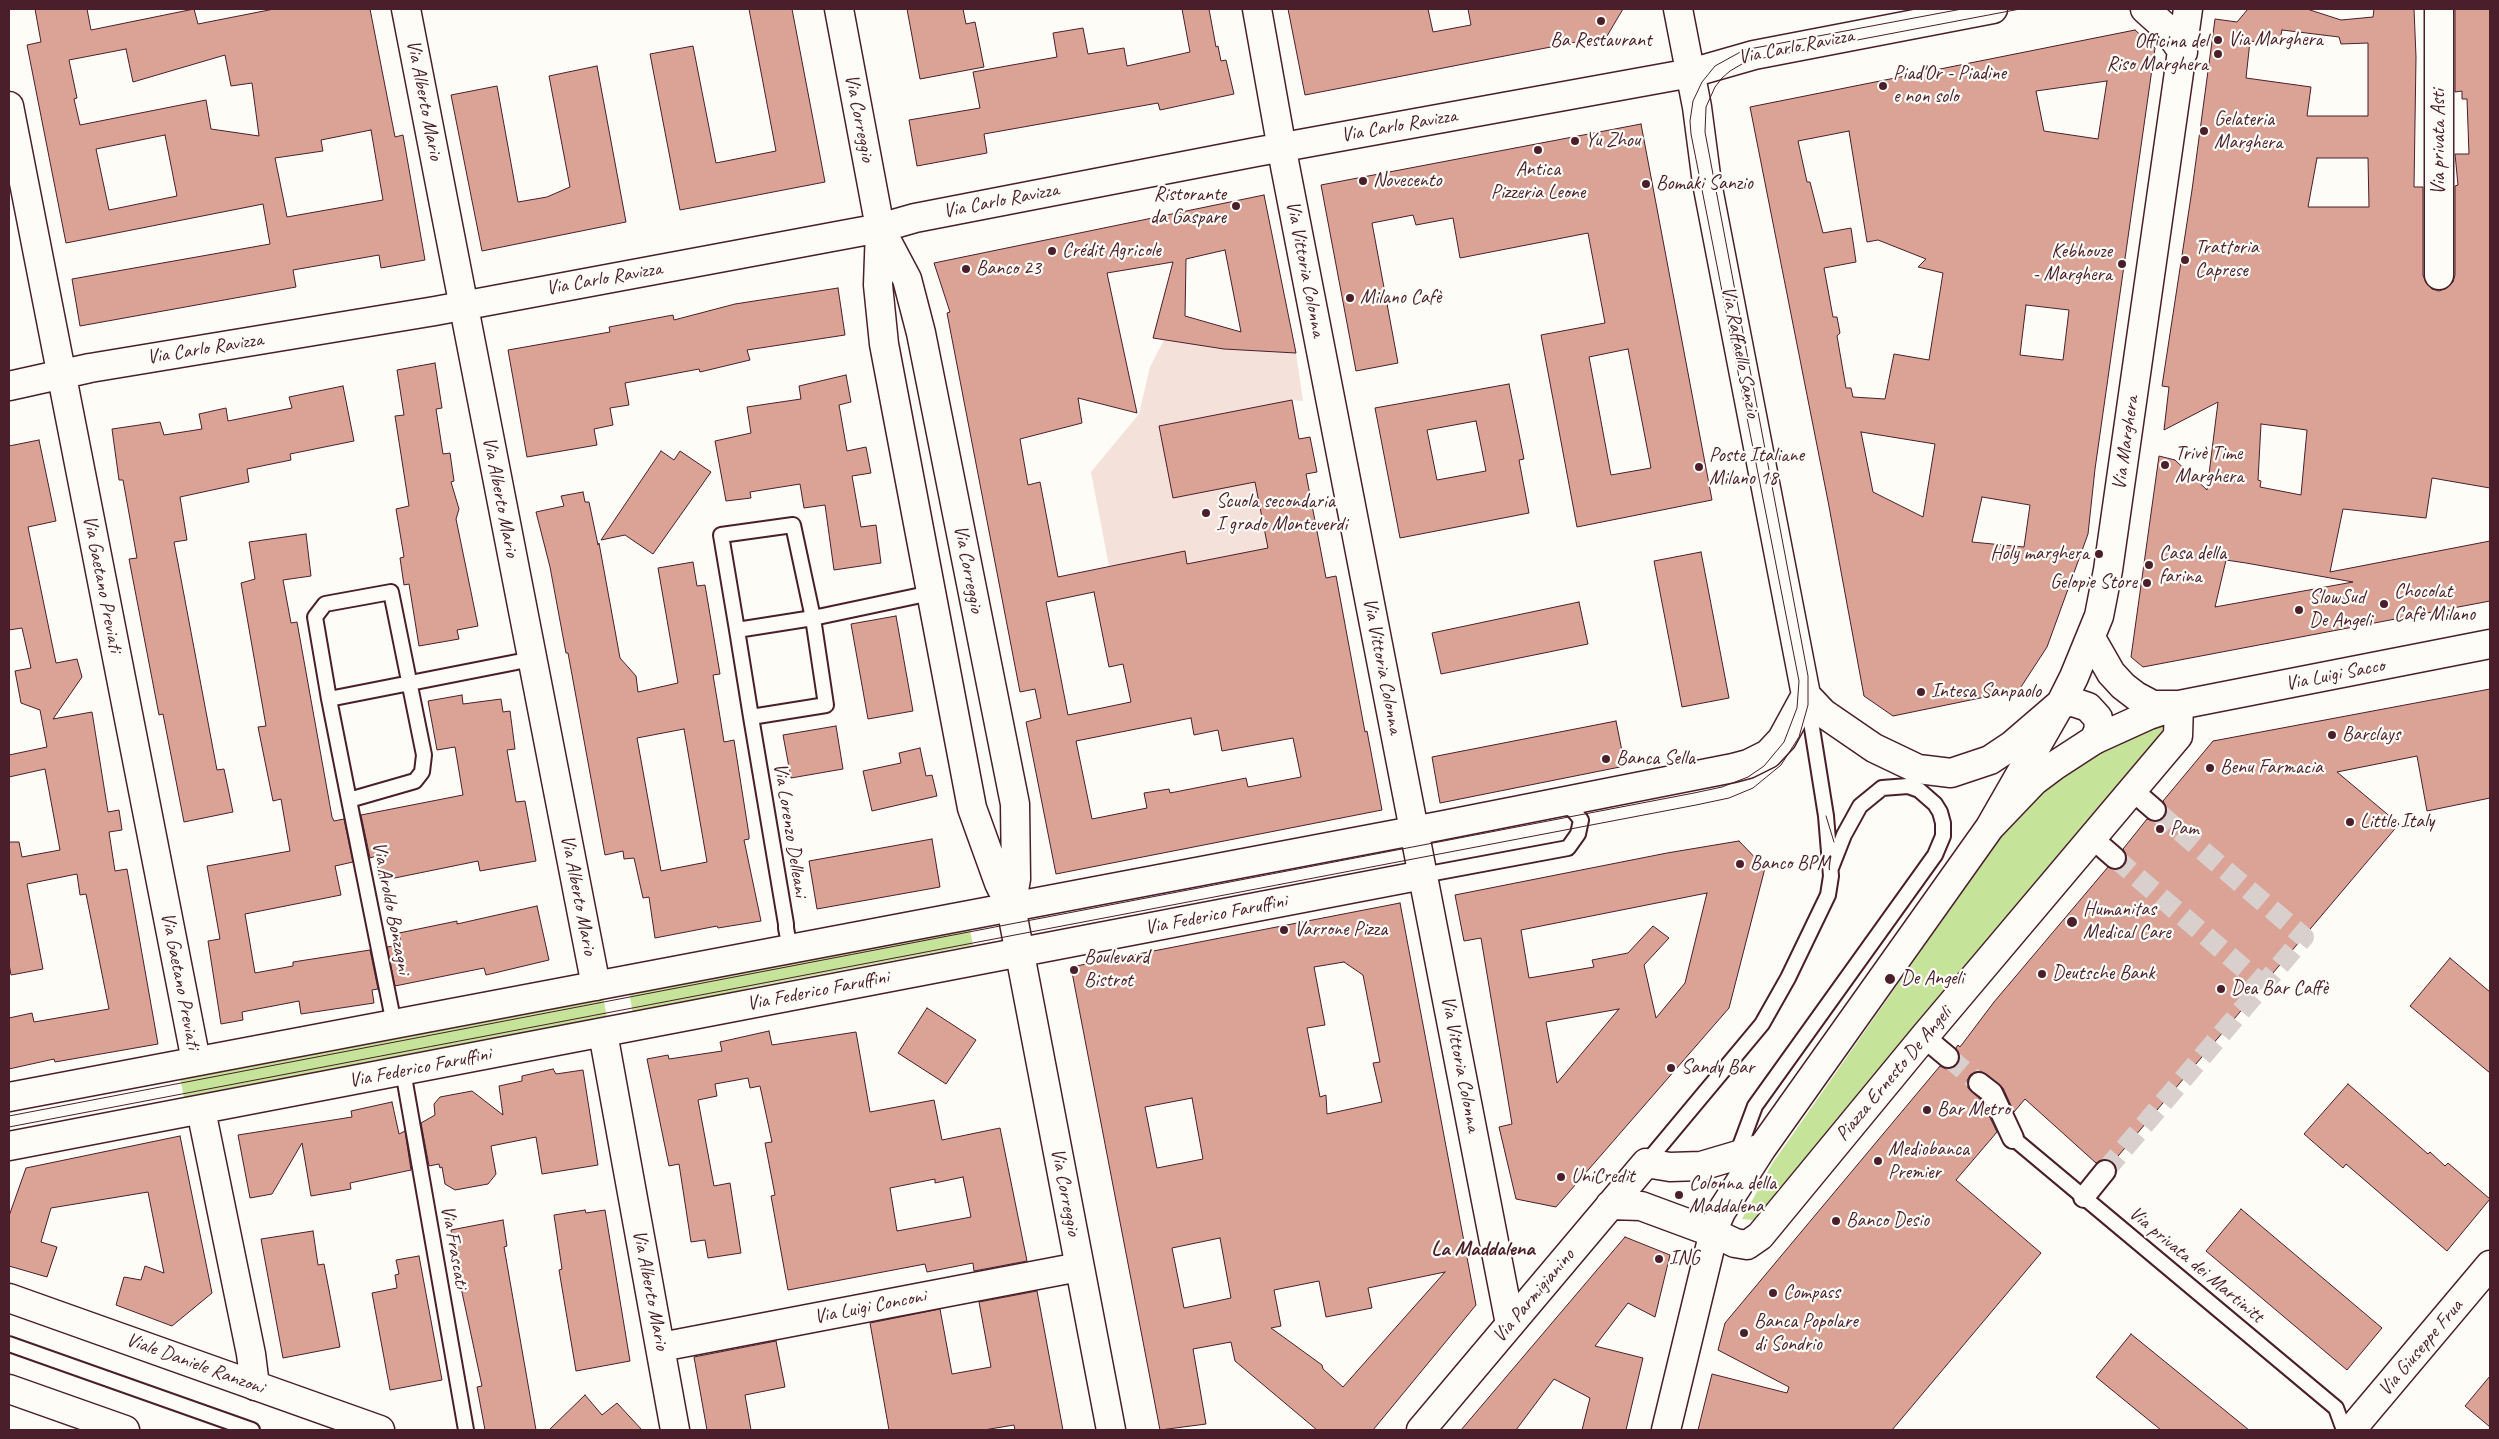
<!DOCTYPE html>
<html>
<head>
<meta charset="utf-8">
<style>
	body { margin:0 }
	#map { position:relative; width:2499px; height:1439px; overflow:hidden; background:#fdfcf7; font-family:Caveat,sans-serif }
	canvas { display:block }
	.frame { position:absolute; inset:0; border:10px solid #4a1f2b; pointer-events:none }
</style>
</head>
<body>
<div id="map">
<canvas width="2499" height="1439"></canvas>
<div class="frame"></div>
</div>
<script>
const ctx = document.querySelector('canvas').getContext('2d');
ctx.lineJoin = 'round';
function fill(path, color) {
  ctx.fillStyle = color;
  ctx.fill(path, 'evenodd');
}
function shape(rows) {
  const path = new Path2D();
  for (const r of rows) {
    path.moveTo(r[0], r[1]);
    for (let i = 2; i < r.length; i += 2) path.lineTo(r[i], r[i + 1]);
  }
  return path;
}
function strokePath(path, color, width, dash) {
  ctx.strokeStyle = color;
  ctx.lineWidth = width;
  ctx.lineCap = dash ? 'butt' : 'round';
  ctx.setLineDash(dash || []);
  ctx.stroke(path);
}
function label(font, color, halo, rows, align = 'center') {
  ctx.font = font + ' Caveat,sans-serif';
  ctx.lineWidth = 4.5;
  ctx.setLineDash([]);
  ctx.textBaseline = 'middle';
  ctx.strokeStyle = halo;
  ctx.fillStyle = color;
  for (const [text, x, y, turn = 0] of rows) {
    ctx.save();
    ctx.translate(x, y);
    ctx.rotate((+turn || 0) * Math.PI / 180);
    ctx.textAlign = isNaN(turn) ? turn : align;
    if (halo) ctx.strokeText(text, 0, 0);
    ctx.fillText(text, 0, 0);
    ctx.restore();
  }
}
fill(shape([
	[1164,340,1224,349,1296,353,1303,401,1292,400,1299,439,1310,437,1317,472,1306,474,1326,577,1336,576,1345,621,1204,649,1185,552,1109,566,1091,472,1139,414,1150,367]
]), '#f3e1da');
fill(shape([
	[2164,724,2157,748,1762,1221,1742,1219,1772,1164,2007,828,2044,788,2119,738],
	[969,925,973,945,748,988,749,991,633,1014,629,991],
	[603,996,607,1018,185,1103,179,1073]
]), '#c6e39a');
const building = shape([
	[35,9,87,9,91,30,194,9,198,24,274,9,370,9,395,137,403,135,425,260,381,268,379,255,293,270,296,287,80,326,72,279,270,244,263,204,66,243,27,45,41,42,35,9],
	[126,49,133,82,225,55,231,86,252,83,259,136,211,129,206,100,80,125,74,99,77,98,69,60,126,49],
	[371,130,383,200,287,217,275,158,323,151,321,140,371,130],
	[165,135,177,196,109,210,96,149,165,135],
	[749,9,792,9,825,182,680,210,650,54,693,46,716,163,776,151,749,9],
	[907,9,963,9,966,24,975,22,984,67,920,79,907,9],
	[1182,9,1209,9,1216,47,1218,46,1221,61,1226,60,1234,94,1160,110,1158,103,984,134,987,153,917,166,909,120,980,108,973,72,1057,57,1053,33,1083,28,1088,54,1124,48,1127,66,1190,52,1182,9],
	[1288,9,1428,9,1433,32,1471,25,1468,9,1623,9,1607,36,1305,95,1288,9],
	[2248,9,2307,9,2341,20,2373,17,2374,9,2414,9,2416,57,2414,187,2423,187,2423,275,2426,283,2432,289,2439,291,2447,288,2453,282,2455,275,2455,186,2458,185,2455,154,2469,154,2467,99,2462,99,2462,91,2455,92,2455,9,2490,9,2490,488,2432,478,2426,518,2343,509,2330,572,2490,541,2490,601,2143,667,2131,657,2159,456,2175,460,2207,490,2218,402,2164,430,2169,387,2162,386,2192,190,2215,19,2237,22,2248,9],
	[2282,30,2339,37,2341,44,2368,43,2368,116,2307,116,2311,87,2246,78,2250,41,2279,44,2282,30],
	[2317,158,2368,158,2369,207,2308,207,2317,158],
	[2261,424,2307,430,2301,495,2260,487,2261,481,2258,480,2261,424],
	[2226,560,2246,563,2353,582,2215,607,2226,560],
	[2135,30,2155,48,2095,469,2088,534,2047,647,2019,690,1893,716,1864,696,1828,501,1750,107,2135,30],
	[2107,81,2098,139,2044,131,2036,91,2107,81],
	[1849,131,1867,242,1878,240,1926,259,1918,267,1943,273,1929,360,1894,354,1885,399,1853,397,1851,388,1846,388,1837,336,1840,333,1837,317,1833,317,1824,268,1856,262,1851,228,1823,233,1810,182,1807,182,1798,141,1849,131],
	[2026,305,2069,310,2063,360,2020,355,2026,305],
	[1861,432,1935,444,1923,517,1873,492,1861,432],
	[1982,497,2030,505,2024,547,1972,542,1982,497],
	[597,66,626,222,482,251,451,95,497,86,518,202,547,197,570,187,549,76,597,66],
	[1641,124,1712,500,1577,527,1541,335,1605,323,1588,233,1460,258,1453,218,1416,225,1413,215,1372,223,1398,363,1356,371,1321,185,1641,124],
	[1628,349,1651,468,1611,475,1589,357,1628,349],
	[1264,195,1296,353,1224,349,1153,338,1173,262,1107,273,1137,413,1078,398,1082,423,1020,439,1028,485,1040,482,1058,577,1185,551,1187,564,1268,548,1255,482,1173,498,1159,426,1292,400,1299,439,1310,437,1317,472,1306,474,1326,578,1336,576,1365,732,1367,731,1382,810,1056,874,1026,722,1041,718,1035,689,1020,692,947,313,950,312,934,263,1264,195],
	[1225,250,1241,332,1185,316,1186,259,1225,250],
	[1094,592,1109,667,1123,664,1131,702,1068,715,1046,602,1094,592],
	[1191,718,1194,735,1218,730,1222,751,1293,738,1301,777,1248,787,1246,778,1170,793,1169,789,1144,793,1147,808,1092,819,1076,741,1191,718],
	[838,288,845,335,747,350,750,360,700,372,699,369,625,383,629,405,610,408,613,425,594,429,597,445,527,457,508,350,610,332,609,327,673,315,674,320,735,304,838,288],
	[435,363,442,408,436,409,443,454,450,453,454,481,451,482,459,509,456,519,478,626,457,630,459,639,419,646,409,584,404,585,400,558,404,557,396,509,409,506,395,416,404,415,397,370,435,363],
	[846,375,851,402,839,405,847,451,866,447,871,473,852,476,861,527,876,525,881,563,834,570,825,505,804,508,800,484,750,492,751,498,726,501,715,441,751,433,747,407,801,399,799,386,846,375],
	[1509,384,1524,459,1519,460,1529,513,1400,538,1375,408,1509,384],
	[1476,421,1486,471,1437,480,1427,430,1476,421],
	[343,386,354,441,290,454,291,460,247,469,249,482,180,497,187,540,174,542,217,770,224,769,233,812,184,822,163,714,159,715,129,559,137,558,123,480,119,480,112,429,160,422,164,435,202,429,199,414,226,408,228,421,292,408,289,397,343,386],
	[39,440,56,521,28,527,56,663,77,659,82,677,53,719,92,712,108,812,119,810,122,830,109,832,115,871,127,869,158,1044,55,1062,54,1059,9,1069,9,1018,32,1013,34,1022,109,1009,86,894,80,895,77,874,27,884,43,969,11,975,9,964,9,842,19,842,22,857,60,850,45,769,9,777,9,755,47,747,40,710,21,703,15,671,31,668,22,628,9,630,9,446,39,440],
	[661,451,674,460,680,451,711,472,653,554,625,535,601,540,661,451],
	[583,492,585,502,589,502,598,545,599,543,620,658,636,676,638,692,678,683,658,568,693,562,697,586,705,585,720,674,713,675,721,723,724,742,734,740,749,835,749,839,744,840,761,921,718,928,717,926,655,938,649,897,643,898,634,858,624,859,623,851,605,855,568,653,566,653,550,567,536,512,564,506,561,496,583,492],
	[684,729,707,862,661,871,637,738,684,729],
	[306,534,311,576,283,580,291,623,297,622,332,817,334,821,344,819,353,862,335,866,341,895,245,914,255,973,293,966,293,962,370,950,378,989,372,990,374,1003,301,1014,299,1001,242,1012,243,1020,221,1024,208,941,220,939,207,866,290,851,281,799,273,801,258,727,266,726,241,583,255,579,249,542,306,534],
	[1701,552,1729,698,1682,707,1654,561,1701,552],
	[1579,602,1588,644,1441,674,1432,633,1579,602],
	[896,616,913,711,868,719,851,624,896,616],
	[2490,689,2490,798,2427,811,2417,756,2337,772,2399,824,2113,1162,2106,1159,2096,1163,2025,1099,2014,1112,2003,1088,1986,1074,1980,1071,1970,1075,1967,1081,1968,1088,1982,1101,1997,1132,1956,1180,2041,1253,1892,1430,1698,1430,1712,1374,1787,1393,1789,1387,1718,1350,1725,1323,1940,1066,1946,1069,1957,1065,1960,1059,1956,1048,1958,1045,1960,1047,1994,1002,2108,867,2118,869,2124,865,2126,855,2123,849,2147,819,2158,821,2164,817,2166,807,2163,801,2213,741,2490,689],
	[462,695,463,704,501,699,503,712,510,711,515,749,507,750,516,802,525,801,536,861,480,871,478,861,380,881,376,856,370,858,361,815,463,795,455,747,437,750,428,701,462,695],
	[1616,721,1625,766,1440,803,1432,757,1616,721],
	[836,726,843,769,791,778,783,735,836,726],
	[920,748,926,776,932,775,937,796,872,811,863,771,901,763,899,753,920,748],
	[932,839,940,887,817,909,809,861,932,839],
	[1739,841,1765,868,1729,1008,1556,1207,1516,1199,1499,1127,1512,1124,1481,938,1464,941,1455,895,1667,853,1739,841],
	[1707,893,1685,983,1656,1018,1644,965,1669,938,1653,926,1628,953,1592,960,1594,967,1529,978,1521,930,1707,893],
	[1619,1009,1557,1083,1546,1022,1619,1009],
	[1400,903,1476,1305,1373,1430,1317,1430,1235,1361,1231,1342,1193,1349,1206,1424,1160,1430,1071,967,1400,903],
	[1344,962,1363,975,1380,1062,1373,1063,1382,1102,1327,1114,1326,1095,1320,1097,1307,1028,1325,1025,1314,967,1344,962],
	[1192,1098,1203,1159,1157,1168,1145,1107,1192,1098],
	[1220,1238,1231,1298,1184,1308,1172,1248,1220,1238],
	[1445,1272,1343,1387,1323,1369,1322,1365,1271,1328,1281,1326,1274,1290,1319,1281,1326,1317,1372,1308,1368,1288,1445,1272],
	[537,906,549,960,486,975,484,968,395,986,387,947,401,945,399,933,457,921,457,924,537,906],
	[2450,958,2490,992,2490,1073,2410,1006,2450,958],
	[927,1008,976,1040,946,1084,898,1053,927,1008],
	[769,1031,772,1045,856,1032,870,1112,934,1100,942,1140,1000,1128,1027,1261,974,1271,973,1263,927,1272,925,1264,788,1290,771,1196,775,1195,765,1143,772,1142,760,1086,750,1088,748,1078,715,1084,717,1096,698,1100,714,1186,730,1183,741,1253,708,1258,705,1240,691,1242,679,1164,669,1166,647,1059,668,1055,669,1059,722,1051,720,1042,769,1031],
	[963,1177,971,1217,897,1231,890,1188,935,1179,935,1183,963,1177],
	[553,1069,556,1074,583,1070,598,1165,542,1174,536,1137,491,1146,496,1174,488,1184,455,1190,445,1184,442,1167,440,1168,439,1164,429,1166,421,1123,435,1115,434,1104,440,1097,472,1091,503,1115,499,1086,522,1081,522,1076,553,1069],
	[2348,1084,2428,1154,2430,1152,2445,1166,2448,1163,2490,1199,2447,1251,2346,1164,2343,1168,2304,1134,2348,1084],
	[392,1102,399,1134,405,1131,411,1170,350,1183,351,1189,311,1196,302,1143,272,1194,250,1198,238,1135,352,1117,351,1111,392,1102],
	[180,1136,212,1293,172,1326,116,1305,124,1277,141,1280,145,1266,164,1273,148,1192,51,1208,41,1242,57,1247,47,1277,9,1266,9,1216,26,1168,180,1136],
	[2241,1209,2382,1328,2347,1370,2206,1251,2241,1209],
	[585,1210,586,1213,605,1210,630,1361,576,1371,559,1270,562,1269,554,1215,585,1210],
	[503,1220,507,1246,504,1247,536,1430,485,1430,477,1387,482,1386,453,1250,451,1230,503,1220],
	[313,1231,318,1265,324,1264,340,1347,283,1358,261,1239,313,1231],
	[1625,1237,1670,1255,1655,1317,1628,1303,1595,1346,1643,1358,1626,1430,1582,1430,1590,1398,1554,1379,1516,1430,1461,1430,1625,1237],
	[419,1256,442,1380,390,1390,372,1293,397,1288,395,1275,399,1274,396,1260,419,1256],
	[1037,1291,1063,1430,1015,1430,1014,1425,984,1430,889,1430,870,1323,940,1309,952,1374,991,1367,979,1302,1037,1291],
	[2131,1334,2249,1430,2161,1430,2096,1377,2131,1334],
	[776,1341,785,1387,745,1395,751,1430,707,1430,694,1357,776,1341],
	[2490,1376,2490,1427,2465,1406,2490,1376],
	[585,1395,602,1415,617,1403,642,1430,549,1430,585,1395]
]);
fill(building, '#dba396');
strokePath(building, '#4a1f2b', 1);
strokePath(shape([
	[2115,858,2263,985],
	[1948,1057,1979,1083],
	[2105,1171,2304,937,2155,810]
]), '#d9d0ce', 20, [20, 10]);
const service = shape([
	[737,630,813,618,931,593],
	[329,699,532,659],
	[751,717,826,705,813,618,793,525,721,535,737,630,751,717,786,924,786,928,790,949],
	[349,800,415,781,422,772,424,755,391,592,325,604,315,617,329,699,349,800,394,1024],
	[1423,875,1568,848,1578,834,1581,820,1573,810,1560,803],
	[403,1071,466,1430],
	[2013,1138,2336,1408,2344,1430],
	[1736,1157,1755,1106,1935,855,1943,836,1943,823,1940,812,1935,804,1919,790,1908,786,1882,788,1860,806,1844,835,1831,868],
	[1646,1163,1762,1024,1788,978,1828,895,1831,876,1826,816,1808,703],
	[9,1344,252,1430]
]);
const pedestrian = shape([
	[2132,790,2155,810],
	[2092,838,2115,858],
	[1924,1037,1948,1057],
	[1979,1083,1992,1093,2013,1138],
	[2084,1197,2105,1171]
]);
const minor = shape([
	[406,9,596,986],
	[839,9,880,228,878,285,884,344,972,808,999,883,1011,907],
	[1257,9,1285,166,1510,1324],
	[1678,9,1697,107,1707,183,1806,695,1823,713,1874,748,1918,769,1951,773,1990,760,2011,746,2061,703,2074,677,2099,616,2108,570,2188,9],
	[2145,9,2165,27,2183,52],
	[2439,9,2439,275],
	[9,106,196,1061],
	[880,228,907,279,921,333,1015,804,1016,879,1011,907,1111,1430],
	[9,386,90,368,435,311,880,228,915,218,1256,152,1691,73,1754,55,1993,9],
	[2091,638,2111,673,2123,686,2136,696,2153,705,2175,705],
	[2094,740,2149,715,2179,705,2490,644],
	[603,1033,675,1430],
	[9,1097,1439,826,1733,768,1748,764,1768,754,1782,739,1806,695],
	[201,1110,251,1354,255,1386],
	[9,1146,1423,875],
	[1714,1233,1735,1243,1747,1245,1760,1236,1924,1037,2178,736,2179,705],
	[661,1347,1079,1267],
	[2351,1430,2490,1265]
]);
const tertiary = shape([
	[1610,1205,1641,1206,1714,1233],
	[1421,1430,1646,1163,1670,1167,1701,1166,1762,1148],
	[1666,1430,1716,1223,1721,1212,1762,1148,1990,827,2061,703,2073,702,2088,707,2098,718,2099,729,2094,740,2054,766,2034,781,1990,827]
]);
const primary = shape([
	[9,1298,380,1430],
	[9,1389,125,1430]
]);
strokePath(service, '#4a1f2b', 18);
strokePath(pedestrian, '#4a1f2b', 24);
strokePath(minor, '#4a1f2b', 31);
strokePath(tertiary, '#4a1f2b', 31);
strokePath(primary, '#4a1f2b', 31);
strokePath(service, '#fdfcf7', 14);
strokePath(pedestrian, '#fdfcf7', 20);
strokePath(minor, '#fdfcf7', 28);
strokePath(tertiary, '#fdfcf7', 28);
strokePath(primary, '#fdfcf7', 28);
strokePath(shape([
	[1826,816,1834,842],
	[9,1116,1694,793,1722,787,1748,777,1764,766,1784,742,1797,708,1799,681,1691,134,1690,121,1693,101,1702,82,1715,66,1744,50,1962,9],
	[9,1127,1696,805,1729,798,1753,788,1781,765,1799,737,1808,705,1808,676,1705,132,1706,107,1715,87,1722,78,1730,71,1747,61,2020,9]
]), '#4a1f2b', 1);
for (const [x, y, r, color] of [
	[1601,21,5,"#4a1f2b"],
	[2218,40,5,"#4a1f2b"],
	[2218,54,5,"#4a1f2b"],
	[1883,86,5,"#4a1f2b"],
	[2204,131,5,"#4a1f2b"],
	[1575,141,5,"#4a1f2b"],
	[1538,150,5,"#4a1f2b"],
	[1363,181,5,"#4a1f2b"],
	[1646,184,5,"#4a1f2b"],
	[1236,206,5,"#4a1f2b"],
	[1052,251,5,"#4a1f2b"],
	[2185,260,5,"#4a1f2b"],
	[2122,264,5,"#4a1f2b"],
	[966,269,5,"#4a1f2b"],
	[1350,298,5,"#4a1f2b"],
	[2165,465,5,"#4a1f2b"],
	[1699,467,5,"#4a1f2b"],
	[1206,513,5,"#4a1f2b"],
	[2099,554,5,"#4a1f2b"],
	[2149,565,5,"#4a1f2b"],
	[2147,583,5,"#4a1f2b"],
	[2384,604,5,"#4a1f2b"],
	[2299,610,5,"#4a1f2b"],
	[1921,692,5,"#4a1f2b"],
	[2332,735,5,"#4a1f2b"],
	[1606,759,5,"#4a1f2b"],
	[2210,768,5,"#4a1f2b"],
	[2350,822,5,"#4a1f2b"],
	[2160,829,5,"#4a1f2b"],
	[1740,864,5,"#4a1f2b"],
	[2072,922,6,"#4a1f2b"],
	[1284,930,5,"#4a1f2b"],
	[1074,970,5,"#4a1f2b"],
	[2042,974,5,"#4a1f2b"],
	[1890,979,6,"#4a1f2b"],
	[2221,989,5,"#4a1f2b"],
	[1671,1068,5,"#4a1f2b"],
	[1927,1110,5,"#4a1f2b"],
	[1878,1161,5,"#4a1f2b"],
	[1561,1177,5,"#4a1f2b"],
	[1679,1195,5,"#4a1f2b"],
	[1836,1221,5,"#4a1f2b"],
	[1659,1259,5,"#4a1f2b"],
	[1773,1293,5,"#4a1f2b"],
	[1744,1333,5,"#4a1f2b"]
]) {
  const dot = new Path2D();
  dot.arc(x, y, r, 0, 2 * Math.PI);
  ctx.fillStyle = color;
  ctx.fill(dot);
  strokePath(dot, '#fdfcf7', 2);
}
label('20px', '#4a1f2b', '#fdfcf7', [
	["Via Marghera",2228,40],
	["Ba Restaurant",1601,41,"center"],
	["Officina del",2208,42,"right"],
	["Riso Marghera",2208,65,"right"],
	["Piad'Or - Piadine",1893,74],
	["e non solo",1893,97],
	["Gelateria",2214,120],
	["Marghera",2214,143],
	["Yu Zhou",1585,141],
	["Antica",1538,170,"center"],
	["Pizzeria Leone",1538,193,"center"],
	["Novecento",1373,181],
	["Bomaki Sanzio",1656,184],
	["Ristorante",1226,195,"right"],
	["da Gaspare",1226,218,"right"],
	["Trattoria",2195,248],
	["Caprese",2195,271],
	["Crédit Agricole",1062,251],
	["Kebhouze",2112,252,"right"],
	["- Marghera",2112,275,"right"],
	["Banco 23",976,269],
	["Milano Cafè",1360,298],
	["Trivè Time",2175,454],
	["Marghera",2175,477],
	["Poste Italiane",1709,456],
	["Milano 18",1709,479],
	["Scuola secondaria",1216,502],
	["I grado Monteverdi",1216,525],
	["Holy marghera",2089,554,"right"],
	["Casa della",2159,554],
	["farina",2159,577],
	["Gelopie Store",2137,583,"right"],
	["Chocolat",2394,592],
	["Cafè Milano",2394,615],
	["SlowSud",2309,598],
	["De Angeli",2309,621],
	["Intesa Sanpaolo",1931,692],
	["Barclays",2342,735],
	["Banca Sella",1616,759],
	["Benu Farmacia",2220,768],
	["Little Italy",2360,822],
	["Pam",2170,829],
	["Banco BPM",1750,864],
	["Humanitas",2083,910],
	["Medical Care",2083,933],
	["Varrone Pizza",1294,930],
	["Boulevard",1084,958],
	["Bistrot",1084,981],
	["Deutsche Bank",2052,974],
	["De Angeli",1901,979],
	["Dea Bar Caffè",2231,989],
	["Sandy Bar",1681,1068],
	["Bar Metro",1937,1110],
	["Mediobanca",1888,1150],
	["Premier",1888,1173],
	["UniCredit",1571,1177],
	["Colonna della",1689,1184],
	["Maddalena",1689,1207],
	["Banco Desio",1846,1221],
	["ING",1669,1259],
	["Compass",1783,1293],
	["Banca Popolare",1754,1322],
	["di Sondrio",1754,1345]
], 'left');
label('20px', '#4a1f2b', '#fdfcf7', [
	["Via Carlo Ravizza",1796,47,-11],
	["Via Alberto Mario",424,100,79],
	["Via Correggio",859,118,79],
	["Via Carlo Ravizza",1399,126,-10],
	["Via privata Asti",2439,142,-90],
	["Via Carlo Ravizza",1001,201,-11],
	["Via Vittoria Colonna",1305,269,79],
	["Via Carlo Ravizza",604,279,-10],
	["Via Carlo Ravizza",205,349,-9],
	["Via Raffaello Sanzio",1740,352,79],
	["Via Marghera",2126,443,-82],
	["Via Alberto Mario",500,497,79],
	["Via Correggio",968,569,79],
	["Via Gaetano Previati",102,584,79],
	["Via Vittoria Colonna",1382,666,79],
	["Via Luigi Sacco",2335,675,-11],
	["Via Lorenzo Delleani",790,830,81],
	["Via Alberto Mario",578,895,79],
	["Via Aroldo Bonzagni",391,908,79],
	["Via Federico Faruffini",1216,915,-11],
	["Via Gaetano Previati",180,981,79],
	["Via Federico Faruffini",818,991,-11],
	["Via Vittoria Colonna",1460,1064,79],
	["Via Federico Faruffini",420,1068,-11],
	["Piazza Ernesto De Angeli",1894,1074,-50],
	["Via Correggio",1065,1192,79],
	["Via Frascati",454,1247,80],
	["Via privata dei Martinitt",2196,1265,40],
	["Via Alberto Mario",650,1290,79],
	["Via Parmigianino",1534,1296,-50],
	["Via Luigi Conconi",870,1307,-11],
	["Via Giuseppe Frua",2421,1348,-50],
	["Viale Daniele Ranzoni",195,1364,20]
]);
label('bold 21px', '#4a1f2b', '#fdfcf7', [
	["La Maddalena",1483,1249]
]);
</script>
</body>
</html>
